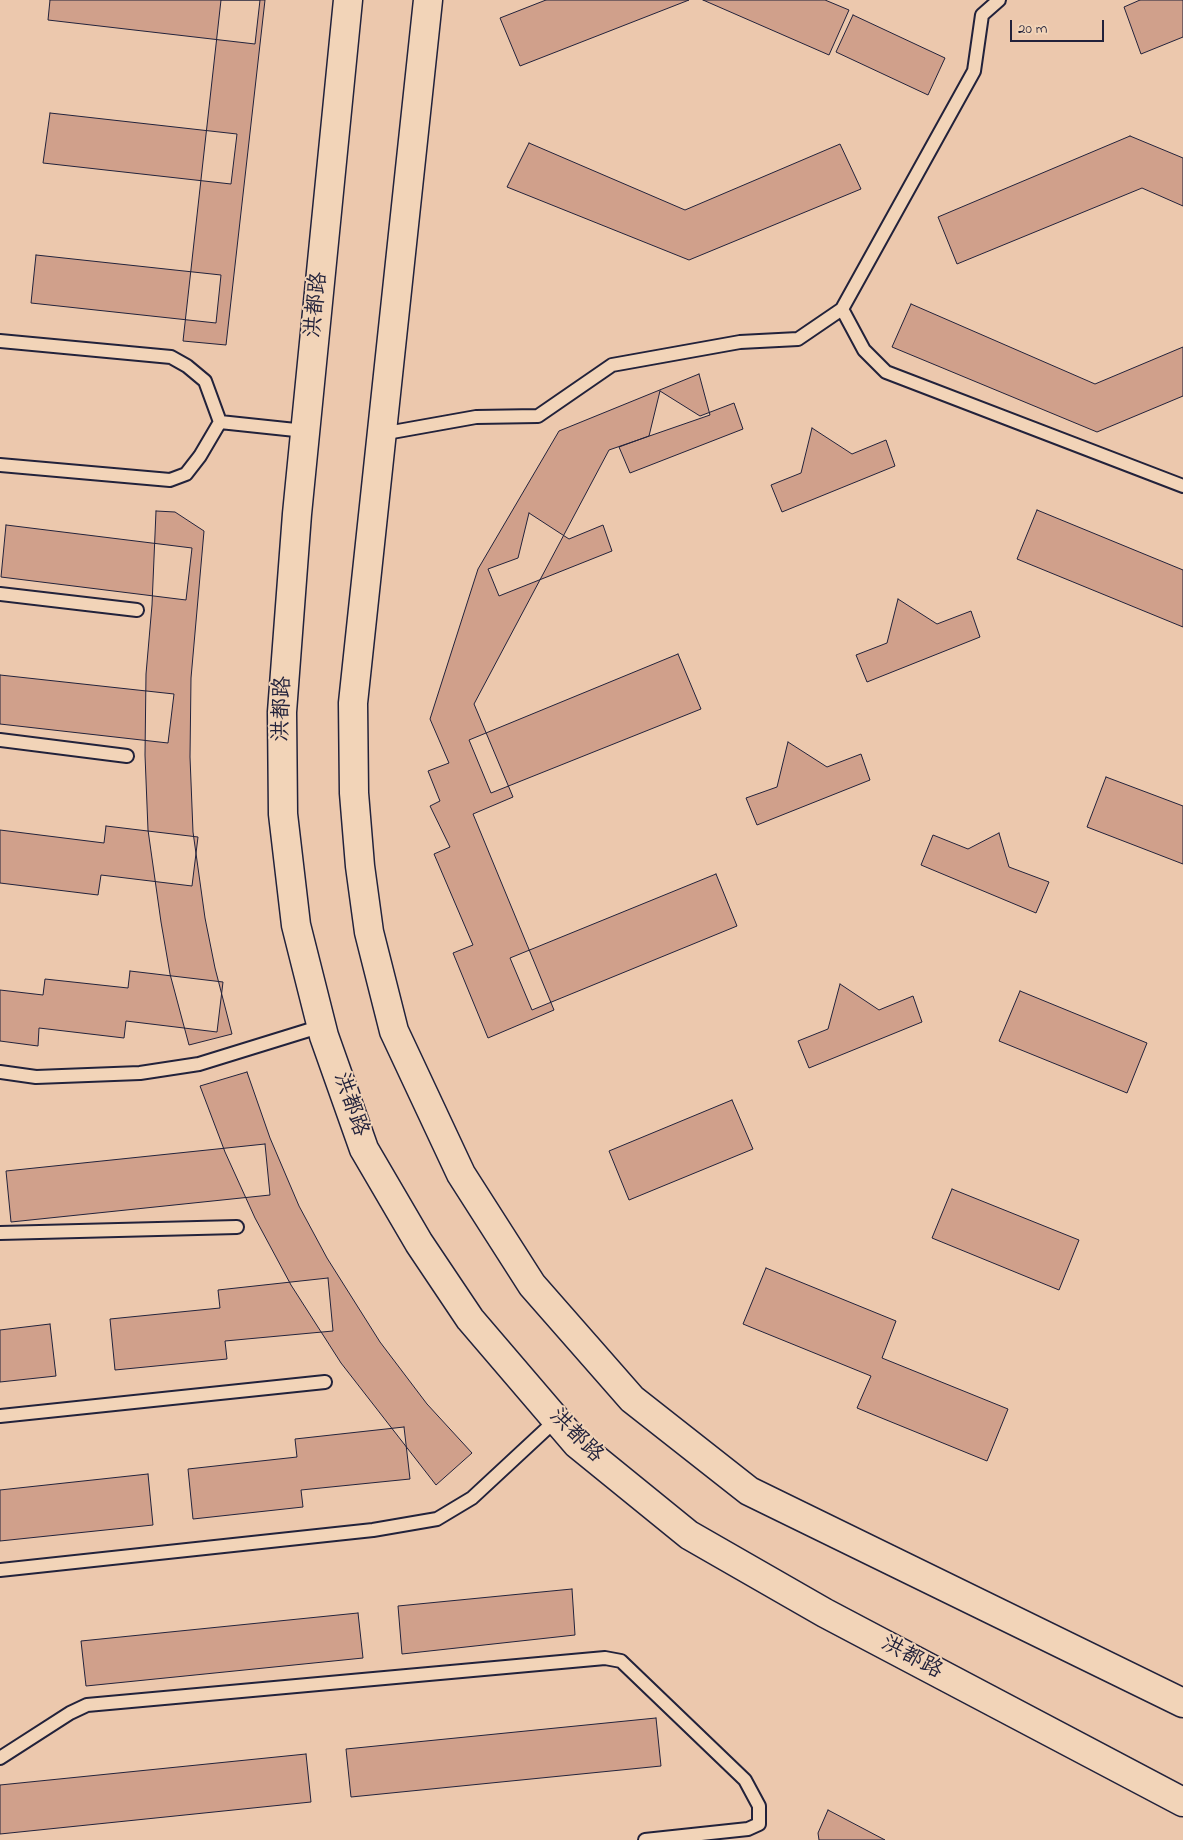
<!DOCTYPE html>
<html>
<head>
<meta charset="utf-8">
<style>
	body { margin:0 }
	#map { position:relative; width:1183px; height:1840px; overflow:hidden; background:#ecc8ad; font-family:"Indie Flower",sans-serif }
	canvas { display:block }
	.scale { position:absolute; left:1010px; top:20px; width:94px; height:22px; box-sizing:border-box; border:2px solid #22223b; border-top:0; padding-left:6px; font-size:15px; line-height:18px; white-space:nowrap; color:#22223b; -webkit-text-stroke:4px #f2d4b8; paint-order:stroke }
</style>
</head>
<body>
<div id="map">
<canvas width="1183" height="1840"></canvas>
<div class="scale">20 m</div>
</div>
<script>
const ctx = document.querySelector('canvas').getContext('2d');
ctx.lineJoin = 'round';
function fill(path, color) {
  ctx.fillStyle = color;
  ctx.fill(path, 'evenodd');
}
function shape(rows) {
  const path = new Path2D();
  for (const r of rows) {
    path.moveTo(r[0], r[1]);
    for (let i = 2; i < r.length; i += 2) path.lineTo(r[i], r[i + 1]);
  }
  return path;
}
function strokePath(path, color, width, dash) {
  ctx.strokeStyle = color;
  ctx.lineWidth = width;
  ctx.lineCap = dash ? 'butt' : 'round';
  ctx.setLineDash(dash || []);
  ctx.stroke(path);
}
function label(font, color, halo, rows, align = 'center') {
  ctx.font = font + ' "Indie Flower","LXGW WenKai TC",sans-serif';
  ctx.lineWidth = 4;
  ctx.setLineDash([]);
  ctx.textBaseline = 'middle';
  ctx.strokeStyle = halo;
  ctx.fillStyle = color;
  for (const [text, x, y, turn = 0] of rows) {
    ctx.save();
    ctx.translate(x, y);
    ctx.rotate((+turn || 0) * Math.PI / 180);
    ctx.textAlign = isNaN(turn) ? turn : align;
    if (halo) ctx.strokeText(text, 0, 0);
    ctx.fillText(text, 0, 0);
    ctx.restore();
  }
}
const building = shape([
	[50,0,260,0,255,44,48,20,50,0],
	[221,0,265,0,226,345,183,341,221,0],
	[546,0,689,0,520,66,500,18,546,0],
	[703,0,825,0,849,10,829,55,703,0],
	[1140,0,1183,0,1183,37,1141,54,1124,7,1140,0],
	[853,15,945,58,928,95,836,52,853,15],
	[50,113,237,134,231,184,43,163,50,113],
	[1130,136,1183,158,1183,206,1142,188,957,264,938,217,1130,136],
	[529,143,685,210,840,144,861,189,689,260,507,187,529,143],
	[36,255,221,275,216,323,31,303,36,255],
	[911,304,1095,384,1183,347,1183,396,1097,432,892,347,911,304],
	[699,374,710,415,609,450,474,704,513,797,473,814,554,1010,488,1038,453,953,473,945,434,854,450,847,430,806,440,801,428,771,449,763,430,719,478,569,559,431,699,374],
	[660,391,700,416,734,403,743,429,630,473,619,447,649,436,660,391],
	[812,428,852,454,886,440,895,466,782,512,771,485,801,473,812,428],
	[1037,510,1183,570,1183,627,1017,559,1037,510],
	[156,511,175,512,204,531,191,678,190,757,193,832,205,918,215,968,232,1034,189,1045,170,974,161,922,148,830,145,755,146,674,152,605,156,511],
	[529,513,569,539,603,525,612,551,499,596,488,569,518,558,529,513],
	[6,525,192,548,186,600,1,577,6,525],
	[898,599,937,624,971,611,980,637,867,682,856,655,887,643,898,599],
	[678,654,701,709,491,793,469,740,678,654],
	[0,675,174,694,168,743,0,724,0,675],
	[788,742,827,767,861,754,870,780,757,825,746,798,777,787,788,742],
	[1106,777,1183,806,1183,864,1087,827,1106,777],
	[106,826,198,837,192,886,101,875,98,895,0,883,0,830,104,843,106,826],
	[999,833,1009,867,1049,882,1036,913,921,865,933,835,968,849,999,833],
	[716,874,737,926,532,1010,510,958,716,874],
	[130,971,223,982,217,1032,126,1021,124,1038,39,1028,38,1046,0,1041,0,990,43,995,45,979,128,988,130,971],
	[840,984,879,1010,913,996,922,1022,809,1068,798,1041,828,1029,840,984],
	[1020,991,1147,1043,1127,1093,999,1041,1020,991],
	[247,1072,270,1138,299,1206,327,1258,380,1342,427,1404,472,1453,436,1485,341,1363,291,1285,255,1218,225,1152,200,1086,247,1072],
	[732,1100,753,1149,629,1200,609,1151,732,1100],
	[265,1144,270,1195,11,1222,6,1171,265,1144],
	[952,1189,1079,1240,1059,1290,932,1238,952,1189],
	[766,1268,896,1321,882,1358,1008,1409,987,1461,857,1408,871,1376,743,1324,766,1268],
	[328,1278,333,1331,225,1341,227,1359,115,1370,110,1319,220,1308,218,1290,328,1278],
	[50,1324,56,1376,0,1382,0,1330,50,1324],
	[404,1427,410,1479,301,1490,303,1507,193,1519,188,1469,297,1457,295,1439,404,1427],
	[148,1474,153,1525,0,1541,0,1490,148,1474],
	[572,1589,575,1635,402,1654,398,1606,572,1589],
	[358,1613,363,1658,86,1686,81,1641,358,1613],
	[656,1718,661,1766,351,1797,346,1749,656,1718],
	[306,1754,311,1802,0,1834,0,1785,306,1754],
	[828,1810,885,1840,819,1840,818,1833,828,1810]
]);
fill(building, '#d0a08b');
strokePath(building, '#22223b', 1);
const lane = shape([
	[842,309,864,350,886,372,1183,486],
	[0,341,171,357,187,366,205,381,220,422],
	[381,434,476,417,538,416,612,365,740,342,798,339,842,309,974,71,982,15,999,0],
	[0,465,170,480,186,474,200,456,220,422,305,431],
	[0,594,137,610],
	[0,740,127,756],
	[0,1072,36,1077,140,1073,199,1064,322,1026],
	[0,1233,237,1227],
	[0,1416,325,1382],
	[0,1570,373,1530,437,1519,472,1498,556,1420],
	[0,1758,70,1713,87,1705,605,1658,621,1661,745,1780,759,1806,759,1824,748,1829,645,1840]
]);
const secondary = shape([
	[348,0,297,514,282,712,283,814,296,925,324,1036,364,1149,419,1243,470,1319,577,1444,689,1535,825,1613,1183,1802],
	[428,0,353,703,354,793,360,866,369,932,394,1031,461,1174,532,1285,632,1399,749,1491,1183,1703]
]);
strokePath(lane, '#22223b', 16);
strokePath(secondary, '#22223b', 31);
strokePath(lane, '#f2d4b8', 12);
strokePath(secondary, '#f2d4b8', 28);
label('22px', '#22223b', '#f2d4b8', [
	["洪都路",318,305,-84],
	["洪都路",284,709,-88],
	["洪都路",349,1105,71],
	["洪都路",575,1437,45],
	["洪都路",911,1659,28]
]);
</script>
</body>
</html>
